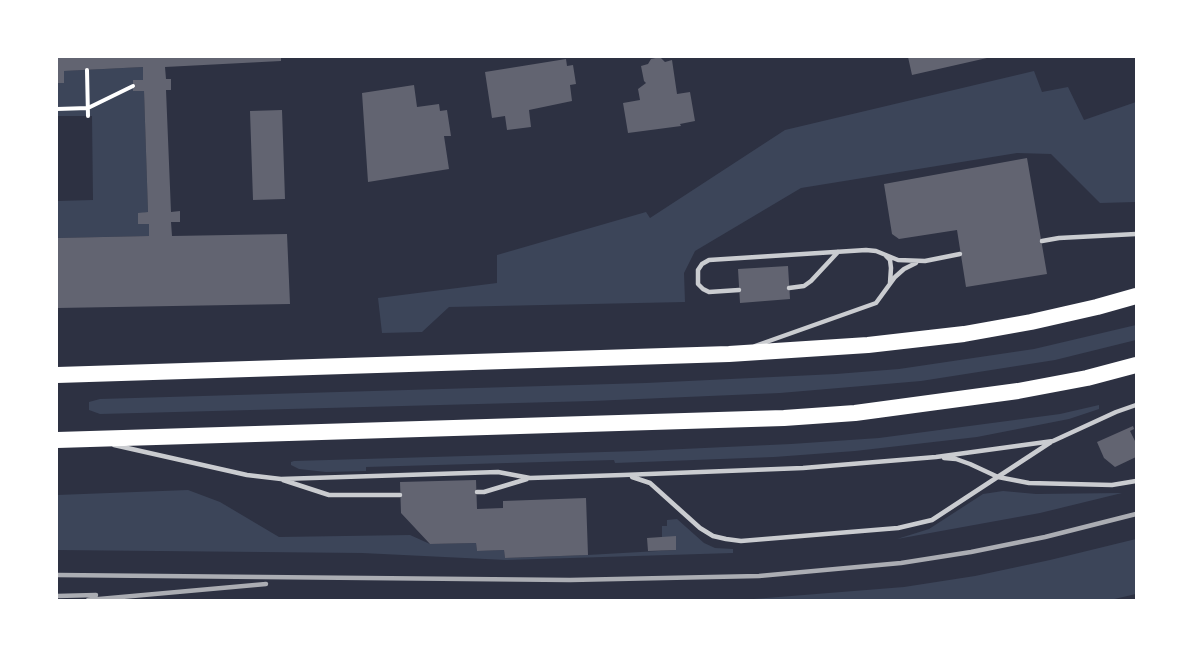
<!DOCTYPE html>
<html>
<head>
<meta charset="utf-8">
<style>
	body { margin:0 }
	#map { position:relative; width:1193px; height:657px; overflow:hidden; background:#2d3142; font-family:"Fira Sans Condensed",sans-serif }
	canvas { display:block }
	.frame { position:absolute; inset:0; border:58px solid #fff; pointer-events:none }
</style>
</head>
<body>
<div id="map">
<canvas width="1193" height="657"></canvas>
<div class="frame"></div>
</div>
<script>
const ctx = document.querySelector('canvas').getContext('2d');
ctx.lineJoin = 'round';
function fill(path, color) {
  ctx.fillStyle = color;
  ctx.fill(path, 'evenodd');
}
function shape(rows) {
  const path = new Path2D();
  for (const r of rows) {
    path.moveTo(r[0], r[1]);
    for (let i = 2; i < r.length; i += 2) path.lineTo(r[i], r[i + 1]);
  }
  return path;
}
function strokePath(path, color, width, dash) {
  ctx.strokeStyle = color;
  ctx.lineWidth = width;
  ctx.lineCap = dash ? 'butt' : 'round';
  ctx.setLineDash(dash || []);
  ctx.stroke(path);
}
fill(shape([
	[143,67,143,80,133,81,133,91,144,91,148,212,138,214,138,224,149,224,149,236,57,238,57,201,93,200,92,116,57,116,57,83,64,83,64,71],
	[1034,71,1042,92,1068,87,1084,120,1136,102,1136,202,1100,203,1051,154,1017,153,801,188,695,251,684,273,685,302,449,307,422,332,382,333,378,298,497,283,497,255,646,212,650,218,785,130],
	[1136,325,1136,340,1055,360,921,381,780,393,592,401,100,414,89,410,89,402,100,399,646,383,836,374,899,369,1034,349],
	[1099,405,1099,409,1069,419,977,437,855,451,774,457,615,463,614,460,366,467,366,471,326,472,299,469,291,465,291,462,294,461,639,451,791,444,879,438,1060,414],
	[188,490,220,502,279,537,410,535,430,544,476,543,477,551,504,550,505,558,587,555,676,550,676,537,662,537,662,526,667,526,667,520,677,519,704,543,715,548,733,549,733,553,506,560,362,553,57,550,57,495],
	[1003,491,1036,494,1122,493,1040,513,897,539,929,529,983,494],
	[1136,539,1136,594,1110,600,741,600,904,587,975,576,1050,560]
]), '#3c4559');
fill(shape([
	[57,57,281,57,281,61,165,67,166,79,171,79,171,90,166,90,171,212,180,211,180,222,171,222,172,236,287,234,290,304,57,308,57,238,149,236,149,224,138,224,138,213,148,212,144,91,133,91,133,80,143,80,143,67,64,71,64,83,57,83],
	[660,57,665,62,672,60,677,94,690,92,695,121,680,124,681,126,628,133,623,103,640,100,638,89,646,83,644,81,641,66,648,64,651,59],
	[908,57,987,57,987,58,912,75],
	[566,59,567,66,573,65,576,84,570,85,572,101,529,110,531,127,507,130,505,116,492,118,485,72],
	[414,85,417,107,439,104,440,111,447,110,451,136,444,136,449,169,368,182,362,93],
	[282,110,285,199,253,200,250,111],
	[1027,158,1047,274,966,287,957,230,899,239,892,234,884,184],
	[788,266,790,299,740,303,738,269],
	[1133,426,1134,429,1130,431,1136,443,1136,457,1115,467,1104,458,1097,442],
	[476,480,477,509,503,508,503,501,586,498,588,555,505,558,504,550,477,551,476,543,430,544,401,513,400,482],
	[676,536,676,550,648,551,647,538]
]), '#626471');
strokePath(shape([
	[87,70,88,116],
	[57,109,88,108,133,86]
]), '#fff', 4);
strokePath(shape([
	[1042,241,1059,238,1136,234],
	[886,256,890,260,891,268,890,283],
	[925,261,960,254],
	[789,288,804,286,811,281,838,252],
	[739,290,709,292,703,289,698,284,698,270,702,264,709,260,866,250,876,251,898,260,925,261],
	[755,346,876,303,895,277,904,269,916,263],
	[114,445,247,475,281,479,498,472,530,478,623,475,803,468,936,457,1053,441,1116,412,1136,405],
	[944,458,956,459,970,464,998,477,1029,483,1112,485,1136,481],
	[632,477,650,483,700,528,713,536,726,539,741,541,898,528,932,520,1051,442],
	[283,480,329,495,400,495],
	[477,492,484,492,527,479]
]), '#caccd0', 4.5);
strokePath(shape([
	[57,375,729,354,868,345,964,334,1031,322,1097,307,1136,296],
	[57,440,784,418,855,413,1018,391,1087,378,1136,365]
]), '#fff', 16);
strokePath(shape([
	[57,575,570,580,759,576,901,563,971,552,1045,537,1136,514],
	[57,596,96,595],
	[88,600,266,584]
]), '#abadb3', 4.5);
</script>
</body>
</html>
